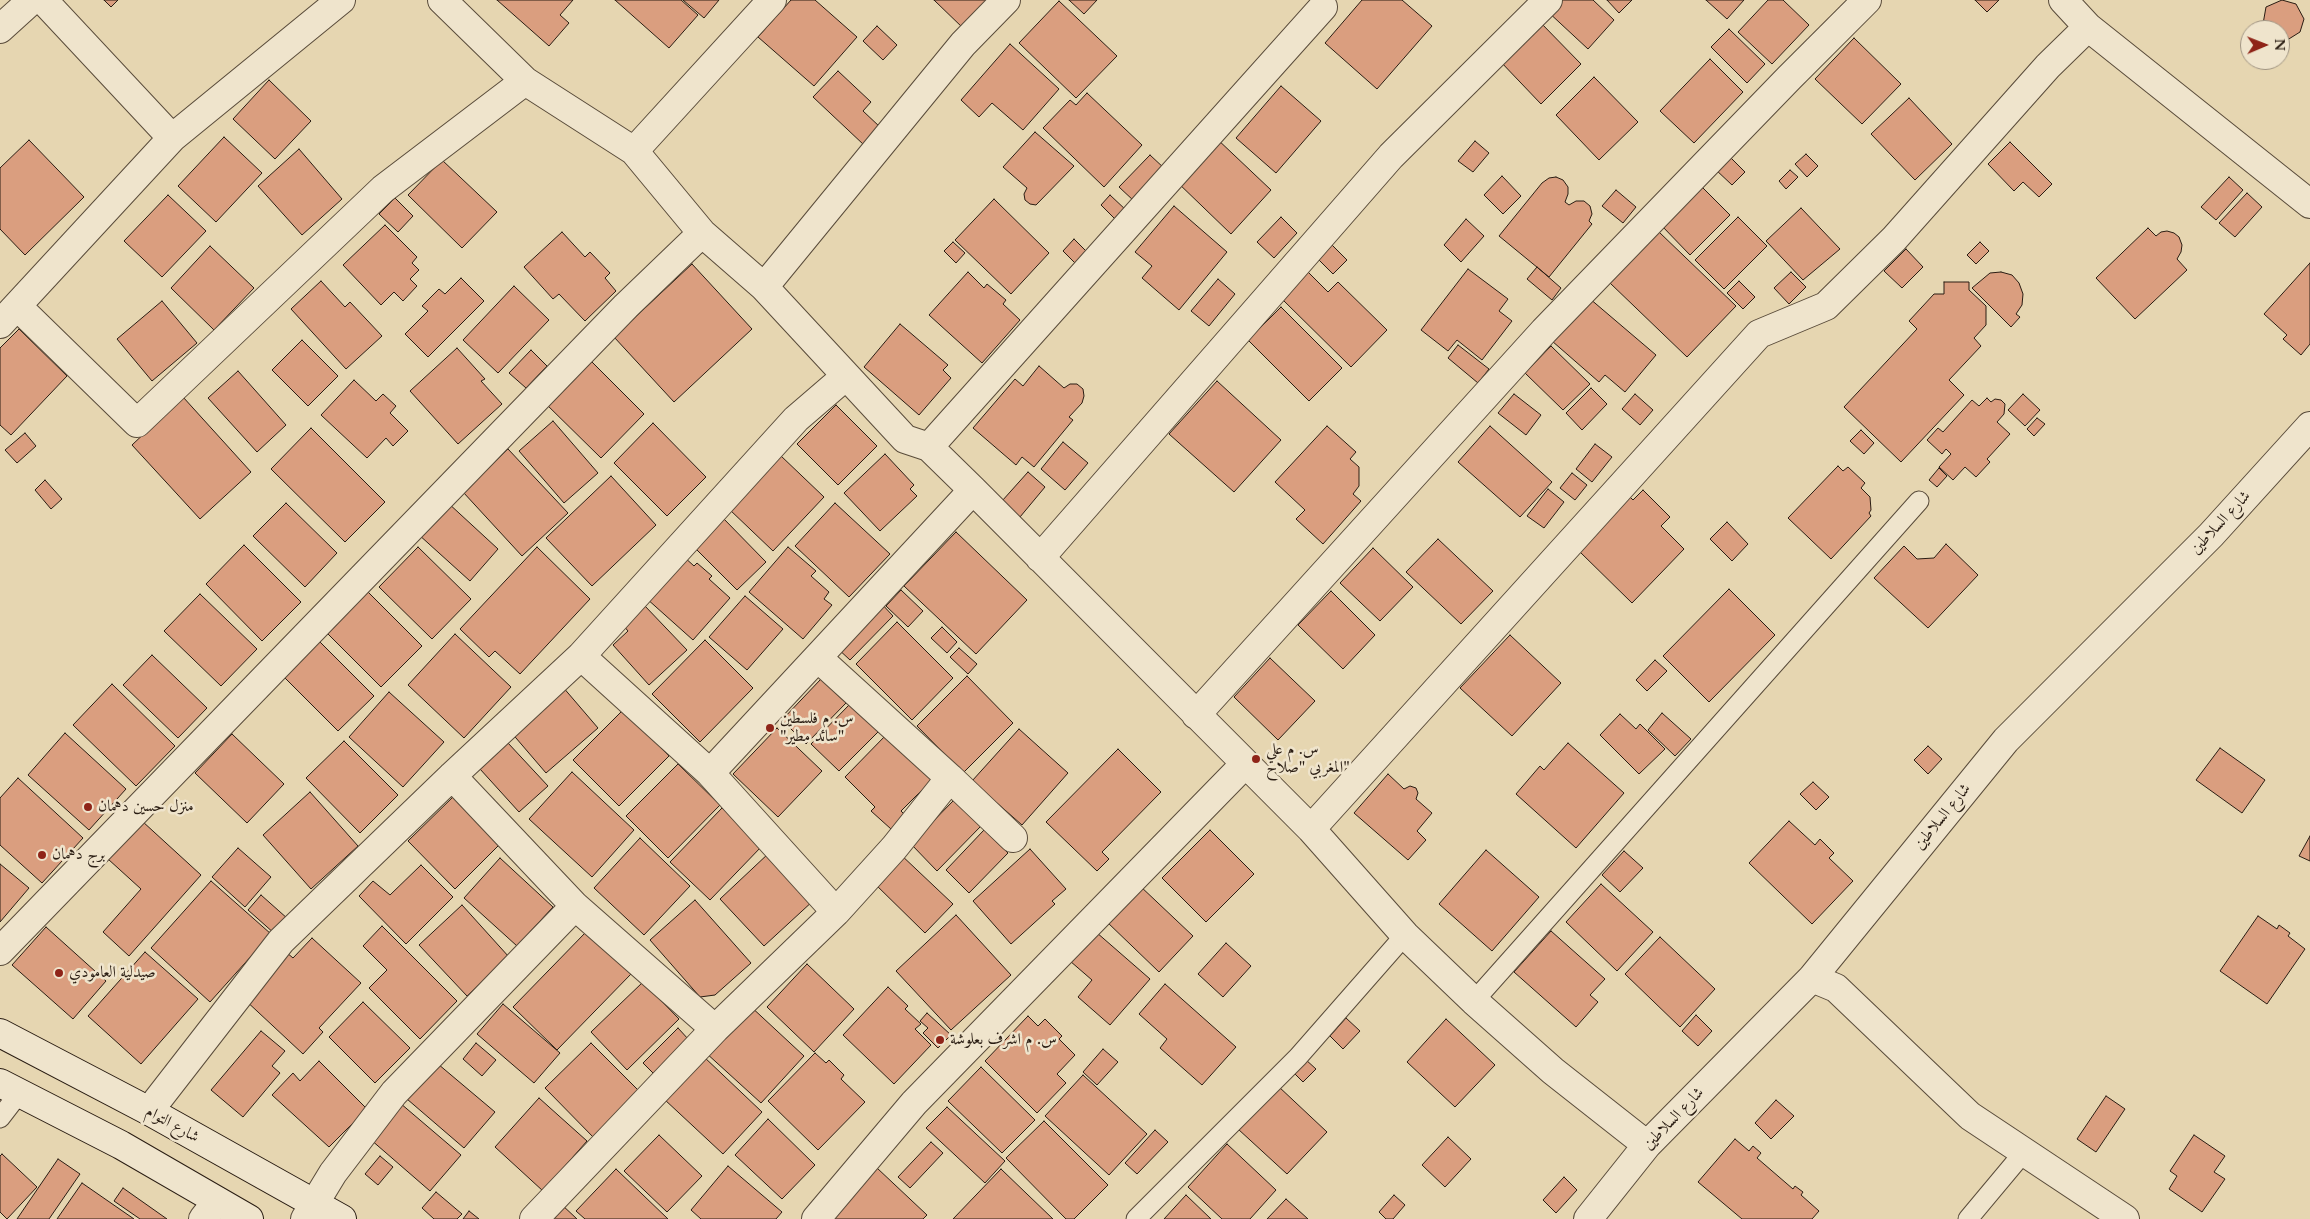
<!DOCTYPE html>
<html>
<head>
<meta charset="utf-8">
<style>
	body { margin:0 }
	#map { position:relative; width:2310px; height:1219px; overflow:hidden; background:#e6d6b1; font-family:Cardo,serif }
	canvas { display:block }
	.north { position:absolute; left:2240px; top:20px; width:50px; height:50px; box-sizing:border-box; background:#efe4cc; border:1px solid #a09482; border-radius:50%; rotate:89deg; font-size:14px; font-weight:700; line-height:20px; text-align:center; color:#2a1d13 }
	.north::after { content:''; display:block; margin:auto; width:18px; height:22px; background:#8f2418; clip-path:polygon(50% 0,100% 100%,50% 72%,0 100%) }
</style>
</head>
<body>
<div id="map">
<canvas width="2310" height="1219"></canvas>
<div class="north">N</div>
</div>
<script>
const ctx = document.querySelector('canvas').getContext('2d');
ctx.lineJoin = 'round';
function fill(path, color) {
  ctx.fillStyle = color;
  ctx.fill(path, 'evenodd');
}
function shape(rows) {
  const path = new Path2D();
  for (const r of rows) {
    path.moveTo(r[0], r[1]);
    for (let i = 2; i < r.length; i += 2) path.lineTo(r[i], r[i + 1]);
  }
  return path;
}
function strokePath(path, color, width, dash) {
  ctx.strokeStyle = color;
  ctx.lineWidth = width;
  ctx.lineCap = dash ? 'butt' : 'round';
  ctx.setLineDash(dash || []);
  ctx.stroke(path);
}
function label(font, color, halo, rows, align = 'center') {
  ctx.font = font + ' Cardo,Amiri,serif';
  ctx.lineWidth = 5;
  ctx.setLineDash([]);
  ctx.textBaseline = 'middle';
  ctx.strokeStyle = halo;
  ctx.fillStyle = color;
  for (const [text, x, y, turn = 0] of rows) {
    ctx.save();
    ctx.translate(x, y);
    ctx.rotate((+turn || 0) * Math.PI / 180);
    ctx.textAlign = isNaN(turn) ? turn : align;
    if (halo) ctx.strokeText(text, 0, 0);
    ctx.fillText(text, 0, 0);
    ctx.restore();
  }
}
const building = shape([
	[104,0,118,0,111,7,104,0],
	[497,0,573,0,560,15,569,23,549,46,497,0],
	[615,0,681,0,698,15,669,48,615,0],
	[683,0,719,0,704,18,683,0],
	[791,0,815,0,857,37,814,86,758,37,791,0],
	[934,0,992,0,964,29,934,0],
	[1069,0,1097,0,1084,14,1069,0],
	[1362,0,1402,0,1432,26,1377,89,1325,43,1362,0],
	[1555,0,1593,0,1614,20,1588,49,1546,10,1555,0],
	[1607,0,1632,0,1619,13,1607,0],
	[1706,0,1744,0,1727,19,1706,0],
	[1768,0,1783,0,1809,25,1772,64,1738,32,1768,0],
	[1975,0,1999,0,1987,12,1975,0],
	[2282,0,2296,4,2304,19,2300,32,2284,42,2280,40,2280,30,2266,30,2263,24,2266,7,2282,0],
	[1059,1,1117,56,1076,98,1019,43,1059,1],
	[1539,21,1581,64,1541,104,1499,60,1539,21],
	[877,26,897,45,883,60,863,41,877,26],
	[1729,29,1765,64,1747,83,1711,47,1729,29],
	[1854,38,1901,84,1862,124,1815,79,1854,38],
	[1010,44,1059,89,1023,130,992,103,979,117,961,100,1010,44],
	[1710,59,1743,92,1694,143,1660,111,1710,59],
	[838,71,871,102,863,111,880,127,864,145,813,97,838,71],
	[1594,77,1638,122,1599,160,1556,115,1594,77],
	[269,80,311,121,275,159,233,119,269,80],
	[1281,86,1321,121,1276,173,1236,138,1281,86],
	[1087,93,1142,145,1104,187,1043,128,1070,100,1076,105,1087,93],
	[1909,98,1952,144,1915,180,1871,134,1909,98],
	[1035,132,1074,166,1036,205,1030,204,1025,200,1024,194,1027,188,1003,167,1035,132],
	[224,137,262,173,216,222,178,186,224,137],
	[1215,137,1271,190,1231,234,1175,180,1215,137],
	[29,140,84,197,25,255,0,229,0,168,29,140],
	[1475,141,1489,153,1473,172,1458,161,1475,141],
	[2010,142,2052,184,2039,197,2023,182,2014,191,1988,164,2010,142],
	[299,149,342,199,302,235,258,186,299,149],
	[1806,154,1818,166,1807,177,1795,164,1806,154],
	[1150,155,1165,169,1134,201,1119,187,1150,155],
	[1729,156,1745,172,1732,185,1715,169,1729,156],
	[442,160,497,212,462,248,408,195,442,160],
	[1790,170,1798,177,1786,189,1779,181,1790,170],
	[1502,176,1521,196,1503,214,1484,195,1502,176],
	[1556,177,1563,180,1568,187,1568,194,1565,202,1569,205,1576,201,1584,201,1590,206,1592,214,1589,221,1592,224,1549,277,1499,236,1542,183,1549,178,1556,177],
	[2229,177,2243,190,2216,220,2201,207,2229,177],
	[1700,185,1730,215,1690,255,1661,225,1700,185],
	[1616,190,1636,207,1623,223,1602,206,1616,190],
	[2247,193,2262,207,2235,237,2219,223,2247,193],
	[168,195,206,231,162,277,124,241,168,195],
	[1110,195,1127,211,1117,221,1101,205,1110,195],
	[395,198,413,216,398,232,379,214,395,198],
	[994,199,1049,253,1011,294,955,240,994,199],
	[1174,206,1227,252,1179,310,1142,278,1152,266,1135,252,1174,206],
	[1801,208,1840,249,1803,280,1766,241,1801,208],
	[1281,217,1297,233,1274,258,1257,242,1281,217],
	[1738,217,1767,246,1724,289,1695,260,1738,217],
	[1466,219,1484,236,1461,262,1444,245,1466,219],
	[385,225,417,257,412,263,419,270,410,279,417,286,403,301,394,292,381,305,343,265,385,225],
	[2148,228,2156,236,2161,232,2167,231,2174,233,2179,237,2182,245,2181,252,2177,259,2187,270,2135,319,2096,278,2148,228],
	[562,232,585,257,590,252,610,273,605,278,616,291,585,321,559,294,553,299,524,267,562,232],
	[1659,232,1736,306,1687,357,1610,283,1659,232],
	[1074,239,1087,252,1076,264,1063,251,1074,239],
	[953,242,965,253,956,263,944,251,953,242],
	[1980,242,1989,251,1976,264,1967,255,1980,242],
	[1331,244,1347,260,1333,274,1317,258,1331,244],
	[210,246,254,288,214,330,171,288,210,246],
	[1906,249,1923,267,1902,288,1884,271,1906,249],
	[2310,263,2310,344,2301,355,2283,339,2287,335,2264,314,2310,263],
	[692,264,752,329,674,402,614,337,692,264],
	[1537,267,1561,288,1552,300,1527,279,1537,267],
	[1468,269,1508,299,1499,311,1512,321,1482,360,1457,340,1448,351,1421,330,1468,269],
	[968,272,984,288,987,284,1006,300,1003,304,1020,320,982,363,929,315,968,272],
	[1308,272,1328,292,1338,282,1387,330,1351,367,1282,299,1308,272],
	[1791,272,1806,287,1789,304,1774,288,1791,272],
	[2001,272,2012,275,2019,283,2023,294,2022,305,2016,314,2020,317,2011,327,1972,288,1990,273,2001,272],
	[461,278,484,301,428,357,405,334,428,311,422,306,439,289,445,294,461,278],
	[1218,279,1235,294,1209,326,1191,311,1218,279],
	[321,281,345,307,350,302,382,336,346,369,291,309,321,281],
	[1739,281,1755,297,1743,309,1727,293,1739,281],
	[1944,282,1969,282,1969,290,1986,306,1986,325,1974,338,1981,346,1949,380,1964,395,1901,462,1844,407,1917,329,1909,321,1934,294,1944,294,1944,282],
	[514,286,549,320,498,373,463,340,514,286],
	[1589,298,1656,355,1625,392,1605,375,1599,382,1552,341,1589,298],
	[162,301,197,343,152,381,117,339,162,301],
	[1281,307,1342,368,1309,401,1248,340,1281,307],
	[900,324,948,365,943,370,951,378,919,415,864,367,900,324],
	[19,329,67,376,11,435,0,425,0,348,19,329],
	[302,340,338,376,308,406,272,370,302,340],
	[1458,345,1489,369,1478,383,1448,358,1458,345],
	[1551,346,1590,384,1563,410,1525,373,1551,346],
	[457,348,485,379,481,381,502,404,458,444,410,391,457,348],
	[531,350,547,366,526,388,509,373,531,350],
	[586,356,644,414,601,458,542,400,586,356],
	[1039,366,1064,388,1070,384,1077,384,1083,389,1084,396,1082,403,1069,417,1073,420,1034,467,1022,457,1016,465,973,428,1015,379,1023,386,1039,366],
	[238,371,286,425,257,452,208,398,238,371],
	[354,380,376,401,383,394,396,406,390,413,408,431,393,446,386,438,367,458,321,415,354,380],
	[1217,381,1281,440,1234,492,1169,434,1217,381],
	[1591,388,1607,404,1582,430,1566,413,1591,388],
	[1514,394,1541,415,1526,435,1498,413,1514,394],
	[1635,394,1653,410,1640,425,1622,409,1635,394],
	[2023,394,2040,410,2025,426,2008,410,2023,394],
	[183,397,251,472,200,519,132,445,183,397],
	[1987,398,1991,402,1995,399,2001,400,2005,404,2004,414,1997,422,2010,434,1987,459,1990,462,1976,477,1965,467,1953,480,1939,467,1951,454,1946,449,1942,454,1927,440,1938,428,1943,432,1972,400,1979,406,1987,398],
	[836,405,877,446,838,485,797,444,836,405],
	[2037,418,2045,424,2034,436,2027,429,2037,418],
	[553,421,598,473,564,503,519,451,553,421],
	[653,423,706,477,667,516,614,463,653,423],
	[1327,426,1356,452,1350,459,1359,467,1359,486,1353,494,1361,501,1323,544,1296,519,1305,510,1275,482,1327,426],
	[1490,426,1552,482,1520,517,1458,462,1490,426],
	[311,428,385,502,345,542,271,469,311,428],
	[1861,430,1874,443,1864,454,1850,441,1861,430],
	[25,433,36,446,17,463,5,450,25,433],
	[1063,442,1088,463,1065,490,1041,469,1063,442],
	[1595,444,1612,457,1592,482,1576,469,1595,444],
	[508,449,568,513,522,556,463,492,508,449],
	[885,454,914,485,910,489,917,496,880,531,844,493,885,454],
	[780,455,824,497,773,551,729,509,780,455],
	[1838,466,1843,471,1848,467,1865,483,1861,488,1870,497,1871,510,1869,513,1871,516,1831,559,1788,518,1838,466],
	[1939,468,1947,476,1937,487,1929,480,1939,468],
	[1028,472,1045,487,1020,517,1002,501,1028,472],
	[1572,473,1587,485,1575,500,1560,488,1572,473],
	[611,476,656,525,592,586,546,538,611,476],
	[45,480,62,499,51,509,35,490,45,480],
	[1548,489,1564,502,1544,528,1527,516,1548,489],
	[1643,490,1670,517,1661,526,1684,549,1632,603,1579,551,1630,497,1633,500,1643,490],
	[447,502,498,549,470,581,418,534,447,502],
	[286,503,337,553,305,587,253,536,286,503],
	[835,503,890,554,849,597,795,546,835,503],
	[722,517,766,562,737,590,693,546,722,517],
	[1727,522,1748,544,1732,561,1710,539,1727,522],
	[956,532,1027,600,976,654,904,586,956,532],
	[1438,539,1493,591,1461,624,1406,572,1438,539],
	[1946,544,1978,575,1928,628,1874,578,1904,546,1917,559,1934,558,1946,544],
	[244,545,301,602,262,641,206,584,244,545],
	[418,547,471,599,432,639,379,587,418,547],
	[537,547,590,599,520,674,495,651,489,657,460,629,537,547],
	[788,547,816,571,811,576,829,592,824,599,832,605,803,639,749,592,788,547],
	[1373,548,1413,587,1380,621,1340,583,1373,548],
	[683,556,694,566,697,563,712,576,709,579,730,598,693,640,646,598,683,556],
	[1729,589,1775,635,1709,702,1663,656,1729,589],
	[366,590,422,646,381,687,325,631,366,590],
	[901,590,923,611,908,627,886,606,901,590],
	[1331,591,1375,635,1343,669,1298,625,1331,591],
	[200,594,257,649,221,686,164,631,200,594],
	[745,596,783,629,747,670,709,637,745,596],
	[880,602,893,616,850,660,836,647,880,602],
	[644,605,687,650,649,685,613,645,628,631,623,625,644,605],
	[897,622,953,678,912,720,856,664,897,622],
	[942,627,957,642,947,653,931,638,942,627],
	[455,634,511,687,464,738,408,685,455,634],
	[1510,635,1561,683,1512,736,1460,688,1510,635],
	[316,638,374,696,338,731,281,674,316,638],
	[705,640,753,688,700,742,652,694,705,640],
	[959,648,977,664,968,674,950,657,959,648],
	[152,655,207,708,178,738,123,685,152,655],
	[1270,658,1315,701,1278,740,1234,697,1270,658],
	[1655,660,1667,671,1647,691,1636,680,1655,660],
	[967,676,1013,723,963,773,917,726,967,676],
	[821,679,846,703,806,744,782,720,821,679],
	[112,684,175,746,136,786,73,725,112,684],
	[562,686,598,728,546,773,510,731,562,686],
	[389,692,444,742,403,787,349,737,389,692],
	[850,704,878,732,839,771,811,744,850,704],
	[623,710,669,756,619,806,573,760,623,710],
	[1662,713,1691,739,1675,756,1648,730,1662,713],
	[1620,714,1636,729,1640,724,1665,749,1639,774,1600,735,1620,714],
	[777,728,822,771,778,817,733,774,777,728],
	[1019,729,1068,773,1022,825,972,781,1019,729],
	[65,733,126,789,89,830,28,775,65,733],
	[888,733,934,778,901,811,905,815,891,829,871,811,875,807,845,777,888,733],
	[232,734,284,784,247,823,195,773,232,734],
	[344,741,398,795,360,833,306,778,344,741],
	[508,743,548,786,519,812,480,769,508,743],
	[1568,743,1624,793,1576,848,1516,794,1540,766,1544,770,1568,743],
	[1928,746,1942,759,1928,774,1914,760,1928,746],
	[2220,748,2265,780,2242,813,2196,780,2220,748],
	[1118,749,1161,792,1102,852,1109,859,1097,871,1046,822,1118,749],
	[678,764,720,805,668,858,626,816,678,764],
	[572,772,634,830,592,877,529,819,572,772],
	[1388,774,1404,789,1410,786,1416,788,1418,793,1416,799,1432,813,1417,831,1426,840,1408,860,1354,813,1388,774],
	[18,778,83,838,42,883,0,845,0,798,18,778],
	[1813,782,1829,797,1816,810,1800,794,1813,782],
	[310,792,358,846,311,889,263,835,310,792],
	[454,796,501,843,455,889,408,841,454,796],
	[954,800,981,826,937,871,911,844,954,800],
	[722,808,762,846,710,900,670,862,722,808],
	[142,821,201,875,129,956,103,932,141,889,108,859,142,821],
	[1789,821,1815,845,1820,839,1834,853,1829,858,1853,881,1812,924,1749,863,1789,821],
	[984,830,1008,853,969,893,946,870,984,830],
	[1210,830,1254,874,1206,922,1162,878,1210,830],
	[2310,836,2310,861,2299,856,2310,836],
	[640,838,690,886,644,935,594,888,640,838],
	[238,848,271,877,245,907,212,877,238,848],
	[1030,849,1066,889,1052,901,1055,904,1011,944,973,901,1030,849],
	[1486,850,1539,897,1492,951,1439,904,1486,850],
	[1624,851,1643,868,1620,892,1602,875,1624,851],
	[769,853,814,900,764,946,720,899,769,853],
	[899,853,953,904,925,933,872,881,899,853],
	[500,858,553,907,517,946,464,898,500,858],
	[0,864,29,888,0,922,0,864],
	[421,865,453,897,406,944,359,896,373,881,390,895,421,865],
	[211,881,271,934,210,1002,151,948,211,881],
	[1601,884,1653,932,1617,971,1566,922,1601,884],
	[1139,885,1193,936,1159,972,1106,921,1139,885],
	[261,895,288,919,275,934,248,910,261,895],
	[695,900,751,963,715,995,700,997,650,940,695,900],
	[462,905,509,957,467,996,419,945,462,905],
	[956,915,1011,975,951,1030,896,971,956,915],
	[2258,916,2277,929,2279,925,2290,933,2288,936,2305,949,2267,1004,2220,971,2258,916],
	[382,926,457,1001,420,1039,369,988,387,970,363,946,382,926],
	[46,927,106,981,73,1019,12,965,46,927],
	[587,931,631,974,557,1050,513,1007,587,931],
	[1551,931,1605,979,1590,995,1598,1002,1576,1027,1514,972,1551,931],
	[1096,932,1150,979,1110,1025,1078,997,1092,980,1070,961,1096,932],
	[1660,937,1715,989,1680,1027,1625,974,1660,937],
	[312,938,361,983,319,1028,323,1032,303,1054,243,998,286,952,293,958,312,938],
	[1226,943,1251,966,1223,997,1198,974,1226,943],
	[145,952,198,999,141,1064,88,1016,145,952],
	[807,964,854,1009,814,1052,767,1007,807,964],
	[643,982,679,1019,627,1070,591,1032,643,982],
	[1165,984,1236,1047,1202,1085,1160,1048,1167,1039,1139,1014,1165,984],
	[888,987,908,1006,905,1009,921,1024,915,1029,931,1045,894,1084,843,1035,888,987],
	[363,1002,410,1048,375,1083,329,1037,363,1002],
	[503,1004,560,1053,534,1083,477,1034,503,1004],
	[748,1004,804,1056,761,1103,705,1052,748,1004],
	[927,1013,951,1035,938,1048,923,1033,928,1028,920,1021,927,1013],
	[1696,1015,1712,1031,1698,1046,1682,1031,1696,1015],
	[1028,1016,1038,1026,1045,1019,1062,1036,1059,1039,1075,1055,1057,1074,1066,1083,1037,1113,985,1061,1028,1016],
	[1346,1018,1360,1031,1343,1049,1330,1036,1346,1018],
	[1446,1019,1495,1065,1455,1107,1407,1062,1446,1019],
	[678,1028,689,1040,654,1074,643,1063,678,1028],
	[261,1031,285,1051,272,1066,280,1073,243,1117,211,1090,261,1031],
	[476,1043,496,1060,482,1076,463,1059,476,1043],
	[591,1043,642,1094,596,1140,545,1088,591,1043],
	[1103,1049,1118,1062,1097,1085,1083,1072,1103,1049],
	[815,1053,826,1063,829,1060,844,1075,841,1079,865,1102,818,1150,768,1101,815,1053],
	[703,1056,762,1112,723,1154,664,1099,703,1056],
	[1305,1059,1316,1069,1303,1082,1293,1072,1305,1059],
	[319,1061,367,1109,329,1147,272,1095,293,1073,300,1081,319,1061],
	[438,1064,495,1112,464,1148,407,1099,438,1064],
	[981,1067,1035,1120,1002,1153,948,1101,981,1067],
	[1083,1075,1147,1134,1109,1175,1045,1116,1083,1075],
	[1278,1086,1327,1132,1287,1174,1238,1129,1278,1086],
	[2106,1096,2125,1109,2096,1152,2077,1139,2106,1096],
	[539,1098,587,1141,543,1191,495,1147,539,1098],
	[1776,1100,1794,1116,1771,1139,1755,1123,1776,1100],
	[400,1103,461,1155,430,1191,370,1139,400,1103],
	[947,1107,1005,1161,985,1183,926,1128,947,1107],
	[768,1119,815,1165,782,1199,735,1155,768,1119],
	[1044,1121,1108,1185,1074,1219,1066,1219,1006,1158,1044,1121],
	[1155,1130,1168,1142,1137,1174,1125,1163,1155,1130],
	[659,1135,702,1176,667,1212,624,1171,659,1135],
	[2194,1135,2225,1156,2214,1172,2225,1179,2202,1212,2169,1189,2177,1176,2170,1171,2194,1135],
	[1448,1137,1471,1159,1445,1187,1422,1165,1448,1137],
	[1735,1139,1749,1151,1753,1146,1761,1153,1757,1158,1793,1189,1795,1186,1803,1192,1801,1195,1819,1211,1812,1219,1742,1219,1698,1182,1735,1139],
	[931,1142,943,1153,910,1188,898,1177,931,1142],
	[1227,1144,1276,1190,1250,1219,1222,1219,1188,1187,1227,1144],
	[2,1154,37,1187,7,1219,0,1212,0,1156,2,1154],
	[380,1156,393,1167,378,1185,365,1174,380,1156],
	[58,1159,80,1174,49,1219,17,1219,58,1159],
	[728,1166,782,1212,776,1219,701,1219,691,1210,728,1166],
	[877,1168,927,1215,923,1219,831,1219,877,1168],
	[616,1169,668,1219,585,1219,576,1211,616,1169],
	[1001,1169,1053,1219,953,1219,1001,1169],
	[1564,1177,1577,1190,1556,1213,1543,1200,1564,1177],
	[82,1183,134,1219,57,1219,82,1183],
	[123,1188,167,1219,140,1219,114,1201,123,1188],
	[436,1192,462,1214,457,1219,434,1219,422,1208,436,1192],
	[1186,1195,1211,1219,1164,1219,1186,1195],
	[1394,1195,1405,1205,1393,1219,1386,1219,1379,1212,1394,1195],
	[1286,1199,1308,1219,1267,1219,1286,1199],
	[561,1204,577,1219,547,1219,561,1204],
	[469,1211,479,1219,463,1219,469,1211]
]);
fill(building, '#da9e7f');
strokePath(building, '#2a1d13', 1);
const lane = shape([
	[1474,1001,1919,501],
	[0,1118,20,1092],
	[1136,1219,1298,1057,1405,935],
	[1968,1219,2024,1152]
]);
const street = shape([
	[43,0,172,138],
	[442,0,525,81,634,151,702,233,764,287,905,439,929,447,973,490,1311,829,1405,935,1474,1001,1553,1071,1647,1145],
	[2063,0,2088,27,2310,204],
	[0,29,32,0],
	[634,151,772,0],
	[764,287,963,44,1006,0],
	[17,306,137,423,383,189,525,81],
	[0,324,172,138,341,0],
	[929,447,1323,7],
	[1040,558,1391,156,1548,0],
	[581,656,710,773,836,912],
	[818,658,950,778,1013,838],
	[1196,715,1544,331,1789,78,1867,0],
	[710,773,973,490],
	[452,776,575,906,715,1029,836,912,894,848,950,778],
	[1311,829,1759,334,1826,306,1894,239,2048,66,2088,27],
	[0,951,626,306,702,233],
	[1812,978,1836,988,1970,1116,2125,1219],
	[149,1111,281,941,452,776,581,656,796,419,846,376],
	[203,1219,217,1201],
	[305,1219,333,1173,394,1093,575,906],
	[534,1219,715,1029],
	[816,1219,914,1103,1245,764],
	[1588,1219,1647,1145,1812,978,2006,740,2211,535,2310,426]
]);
const secondary = shape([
	[0,1033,149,1111,342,1219],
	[0,1083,121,1145,249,1219]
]);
strokePath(lane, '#594b3a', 21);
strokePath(street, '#594b3a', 30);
strokePath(secondary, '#2a1d13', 30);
strokePath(lane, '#efe4cc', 19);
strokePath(street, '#efe4cc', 28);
strokePath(secondary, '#efe4cc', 28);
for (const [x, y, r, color] of [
	[770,728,5,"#8f2418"],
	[1256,759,5,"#8f2418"],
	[88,807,5,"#8f2418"],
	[42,855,5,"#8f2418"],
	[59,973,5,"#8f2418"],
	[940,1040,5,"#8f2418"]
]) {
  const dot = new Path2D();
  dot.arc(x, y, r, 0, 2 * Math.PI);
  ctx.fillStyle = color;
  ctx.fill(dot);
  strokePath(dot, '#efe4cc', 2);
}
label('16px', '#2a1d13', '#efe4cc', [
	["شارع السلاطين",2221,523,-47],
	["شارع السلاطين",1943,817,-51],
	["شارع السلاطين",1674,1119,-46],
	["شارع التوام",172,1125,29]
]);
label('16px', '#2a1d13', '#efe4cc', [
	["س. م فلسطين",780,719],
	["\"سائد مطير\"",780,737],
	["س. م علي",1266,750],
	["المغربي \"صلاح\"",1266,768],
	["منزل حسين دهمان",98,807],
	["برج دهمان",52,855],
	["صيدلية العامودي",69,973],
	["س. م اشرف بعلوشة",950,1040]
], 'left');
</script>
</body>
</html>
